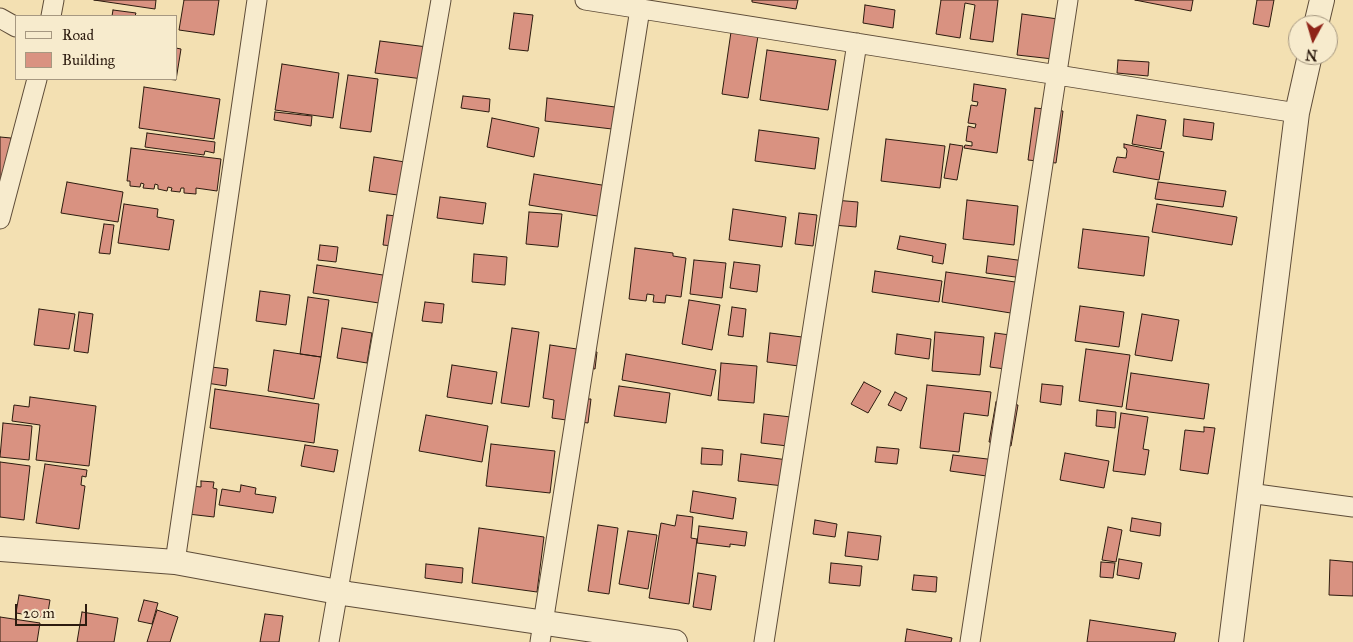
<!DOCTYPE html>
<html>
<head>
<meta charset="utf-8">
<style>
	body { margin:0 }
	#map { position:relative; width:1353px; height:642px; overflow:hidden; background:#f3e0b2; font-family:"IM FELL Great Primer",serif }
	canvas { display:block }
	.legend { position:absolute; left:15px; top:15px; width:162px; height:65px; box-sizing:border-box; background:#f7ebcd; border:1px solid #a69881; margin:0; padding:6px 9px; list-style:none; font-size:15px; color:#2c1b0f }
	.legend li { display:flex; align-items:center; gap:10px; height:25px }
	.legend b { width:25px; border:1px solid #a69881 }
	.north { position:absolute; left:1288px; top:15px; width:50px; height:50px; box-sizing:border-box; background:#f7ebcd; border:1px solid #a69881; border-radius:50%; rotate:186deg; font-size:14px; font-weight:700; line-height:20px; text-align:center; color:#2c1b0f }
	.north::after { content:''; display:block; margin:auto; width:18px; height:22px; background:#8f2418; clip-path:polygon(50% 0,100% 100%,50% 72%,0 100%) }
	.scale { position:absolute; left:15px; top:604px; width:72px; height:22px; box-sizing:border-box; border:2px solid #2c1b0f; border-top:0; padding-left:6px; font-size:15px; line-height:18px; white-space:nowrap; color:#2c1b0f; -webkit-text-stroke:4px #f7ebcd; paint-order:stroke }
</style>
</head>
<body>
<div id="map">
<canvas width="1353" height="642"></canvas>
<ul class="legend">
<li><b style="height:6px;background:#f7ebcd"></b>Road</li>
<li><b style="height:14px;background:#d99281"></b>Building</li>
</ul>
<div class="north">N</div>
<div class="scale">20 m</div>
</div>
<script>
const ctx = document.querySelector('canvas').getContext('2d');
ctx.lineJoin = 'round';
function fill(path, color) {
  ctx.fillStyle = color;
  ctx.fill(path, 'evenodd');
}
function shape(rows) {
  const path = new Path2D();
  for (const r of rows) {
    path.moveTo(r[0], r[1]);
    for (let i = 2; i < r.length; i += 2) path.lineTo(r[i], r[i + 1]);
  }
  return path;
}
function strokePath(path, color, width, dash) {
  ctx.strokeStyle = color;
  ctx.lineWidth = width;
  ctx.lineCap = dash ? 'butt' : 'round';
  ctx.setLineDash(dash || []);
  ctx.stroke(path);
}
const building = shape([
	[94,0,156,0,155,9,94,0],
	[184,0,219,0,214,35,179,30,184,0],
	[752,0,798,0,796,9,752,2,752,0],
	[941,0,998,0,993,42,970,39,975,5,965,3,960,38,936,34,941,0],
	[1135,0,1193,0,1191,11,1135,0],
	[1257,0,1274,0,1269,27,1253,24,1257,0],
	[865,5,895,10,893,28,863,23,865,5],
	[113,10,136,13,135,16,112,16,113,10],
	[514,13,533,15,528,51,509,49,514,13],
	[1022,14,1058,19,1053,59,1017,55,1022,14],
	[731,32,758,36,748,98,722,94,731,32],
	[380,41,435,48,431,80,375,73,380,41],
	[176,48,181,49,176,80,166,79,176,79,176,48],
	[767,50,836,60,828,110,760,100,767,50],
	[1118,60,1149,62,1148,76,1117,73,1118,60],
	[282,64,339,73,333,118,275,110,282,64],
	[348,75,378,79,371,132,340,128,348,75],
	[974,84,1006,89,997,153,964,148,965,145,972,146,972,142,966,141,968,126,975,128,976,124,968,123,971,105,977,106,978,102,972,101,974,84],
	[144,87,220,99,214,139,139,128,144,87],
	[463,96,490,99,489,112,461,108,463,96],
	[547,98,615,107,612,129,545,121,547,98],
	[1035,108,1063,111,1056,163,1028,160,1035,108],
	[275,112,312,116,311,126,274,120,275,112],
	[1137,115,1166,120,1161,149,1132,144,1137,115],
	[492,118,539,128,534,157,487,147,492,118],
	[1184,119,1214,123,1212,140,1183,136,1184,119],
	[759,130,819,138,815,169,755,161,759,130],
	[147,133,215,142,214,153,205,151,204,155,145,147,147,133],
	[0,137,11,138,6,180,0,180,0,137],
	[886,139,945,146,940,188,881,181,886,139],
	[950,144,963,146,957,180,944,178,950,144],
	[1124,144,1164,152,1159,180,1113,172,1117,157,1126,158,1127,151,1126,148,1124,148,1124,144],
	[131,148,221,159,217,191,196,188,196,194,184,193,184,188,181,188,180,192,171,191,172,188,168,187,167,191,158,189,158,185,155,184,154,189,143,188,144,184,141,183,140,187,130,186,130,181,127,181,131,148],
	[374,157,417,164,412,197,369,191,374,157],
	[534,174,620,188,616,219,529,205,534,174],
	[67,182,123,192,118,222,61,213,67,182],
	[1158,182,1226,191,1223,207,1155,199,1158,182],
	[440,197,486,203,483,224,437,218,440,197],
	[834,200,858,202,856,227,833,225,834,200],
	[967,200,1018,206,1014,245,963,239,967,200],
	[124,204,158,209,157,217,174,220,169,250,118,243,124,204],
	[1157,204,1237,217,1232,245,1152,232,1157,204],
	[733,209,786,217,782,247,729,240,733,209],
	[529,212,562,214,558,247,526,244,529,212],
	[799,213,817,215,813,246,795,244,799,213],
	[387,215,407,217,403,247,383,245,387,215],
	[104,224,114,225,110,254,99,253,104,224],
	[1083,229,1149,237,1144,276,1078,268,1083,229],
	[900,236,946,244,943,264,932,262,933,256,897,249,900,236],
	[320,245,338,247,336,262,318,260,320,245],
	[635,248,673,253,673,256,686,258,681,297,666,295,665,303,653,302,654,295,647,294,646,301,629,299,635,248],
	[474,254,507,257,505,285,472,282,474,254],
	[988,256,1032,262,1030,279,986,273,988,256],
	[694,260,726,263,722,298,690,294,694,260],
	[734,262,760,265,757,292,730,288,734,262],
	[317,265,396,277,392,305,313,293,317,265],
	[875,271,942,281,939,302,872,292,875,271],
	[946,272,1022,283,1017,314,942,302,946,272],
	[260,291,290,295,286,325,256,321,260,291],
	[308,297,329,300,321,357,300,354,308,297],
	[689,300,720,305,712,350,682,344,689,300],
	[425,302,444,304,442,323,422,321,425,302],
	[1080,306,1124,312,1119,347,1075,341,1080,306],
	[732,307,746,309,743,337,728,335,732,307],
	[39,309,75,314,69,349,34,345,39,309],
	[79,312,93,314,88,353,74,351,79,312],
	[1142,314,1179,320,1172,361,1135,355,1142,314],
	[342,328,372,333,367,363,337,358,342,328],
	[512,328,539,332,529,407,501,403,512,328],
	[935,332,984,337,980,375,932,371,935,332],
	[770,333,810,338,807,367,767,362,770,333],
	[995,333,1025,337,1020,371,990,367,995,333],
	[897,334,931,339,929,359,895,354,897,334],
	[550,345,597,352,595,369,588,368,584,399,591,399,588,423,552,418,554,400,543,398,550,345],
	[1086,349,1130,355,1122,407,1079,401,1086,349],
	[274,350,321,357,314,399,268,391,274,350],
	[626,354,716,370,711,396,622,380,626,354],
	[721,363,757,366,754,403,718,400,721,363],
	[452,365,497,372,492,404,447,397,452,365],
	[203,366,228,369,226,386,200,382,203,366],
	[1131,373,1209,384,1204,419,1126,409,1131,373],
	[864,382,881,391,868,413,851,404,864,382],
	[1042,384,1063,386,1061,405,1040,402,1042,384],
	[927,385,991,392,988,416,964,413,959,452,920,448,927,385],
	[619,386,670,393,666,423,614,416,619,386],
	[215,389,319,404,314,443,210,428,215,389],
	[895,392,907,398,901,411,888,405,895,392],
	[30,397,96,406,89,466,36,460,40,425,12,421,14,405,29,407,30,397],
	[996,402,1018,405,1011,446,989,442,996,402],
	[1097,410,1116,412,1115,428,1096,426,1097,410],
	[1121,413,1148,417,1143,449,1149,450,1145,475,1113,471,1121,413],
	[764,414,791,417,788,446,761,443,764,414],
	[426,415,488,426,482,462,419,451,426,415],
	[3,423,32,426,29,460,0,457,3,423],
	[1204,427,1215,428,1208,474,1180,470,1185,430,1204,432,1204,427],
	[491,444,555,451,550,493,486,486,491,444],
	[305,445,338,450,334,472,301,466,305,445],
	[877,447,899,449,897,464,875,462,877,447],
	[702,448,723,450,722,465,701,464,702,448],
	[1065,453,1109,461,1104,488,1060,480,1065,453],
	[741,454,796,461,793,487,738,481,741,454],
	[953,455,996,460,994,477,950,471,953,455],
	[0,462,30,466,24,520,0,517,0,462],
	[45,464,87,470,86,477,82,476,81,485,85,486,79,529,36,523,45,464],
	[201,481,214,482,213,488,217,489,214,517,188,514,191,486,201,487,201,481],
	[241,485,256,488,255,494,276,497,273,513,219,505,222,489,240,492,241,485],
	[693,491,736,498,733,519,690,512,693,491],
	[677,515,693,517,691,538,697,539,689,604,649,598,661,523,675,526,677,515],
	[1132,518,1161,523,1160,536,1130,531,1132,518],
	[815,520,837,524,835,537,813,534,815,520],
	[598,525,618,528,609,594,588,591,598,525],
	[699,526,747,532,745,546,730,544,730,547,697,543,699,526],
	[1108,527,1122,530,1116,562,1102,560,1108,527],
	[479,528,544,537,537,592,472,583,479,528],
	[628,531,657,535,648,589,619,584,628,531],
	[848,532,881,536,878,560,845,556,848,532],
	[1119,559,1142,563,1139,579,1117,575,1119,559],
	[1330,560,1353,562,1353,596,1329,595,1330,560],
	[1101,562,1115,563,1113,578,1100,577,1101,562],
	[831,563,862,566,860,586,829,583,831,563],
	[426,564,463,568,462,583,425,578,426,564],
	[698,573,716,576,711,610,693,607,698,573],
	[914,575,937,577,936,592,912,590,914,575],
	[19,595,50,600,47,618,16,613,19,595],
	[144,600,158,603,152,624,138,621,144,600],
	[157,610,178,617,170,642,147,642,157,610],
	[82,612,118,618,114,642,77,642,82,612],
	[265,614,283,616,279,642,260,642,265,614],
	[0,617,40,623,37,642,0,642,0,617],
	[1090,620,1176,633,1174,642,1087,642,1090,620],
	[907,629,952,638,951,642,905,642,907,629]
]);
fill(building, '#d99281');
strokePath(building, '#2c1b0f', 1);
const minor = shape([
	[585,0,1297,113],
	[51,16,54,0],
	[0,18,16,27],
	[0,219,37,79],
	[1249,493,1353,507],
	[175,562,257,0],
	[329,642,441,0],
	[540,642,640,9],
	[764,642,857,43],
	[970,642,1068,0]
]);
const tertiary = shape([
	[1316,25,1322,0],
	[0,549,175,562,349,594,675,642],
	[1231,642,1297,113,1310,55]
]);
strokePath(minor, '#5e4c38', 21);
strokePath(tertiary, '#5e4c38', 26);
strokePath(minor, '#f7ebcd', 19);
strokePath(tertiary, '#f7ebcd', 24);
</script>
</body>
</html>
